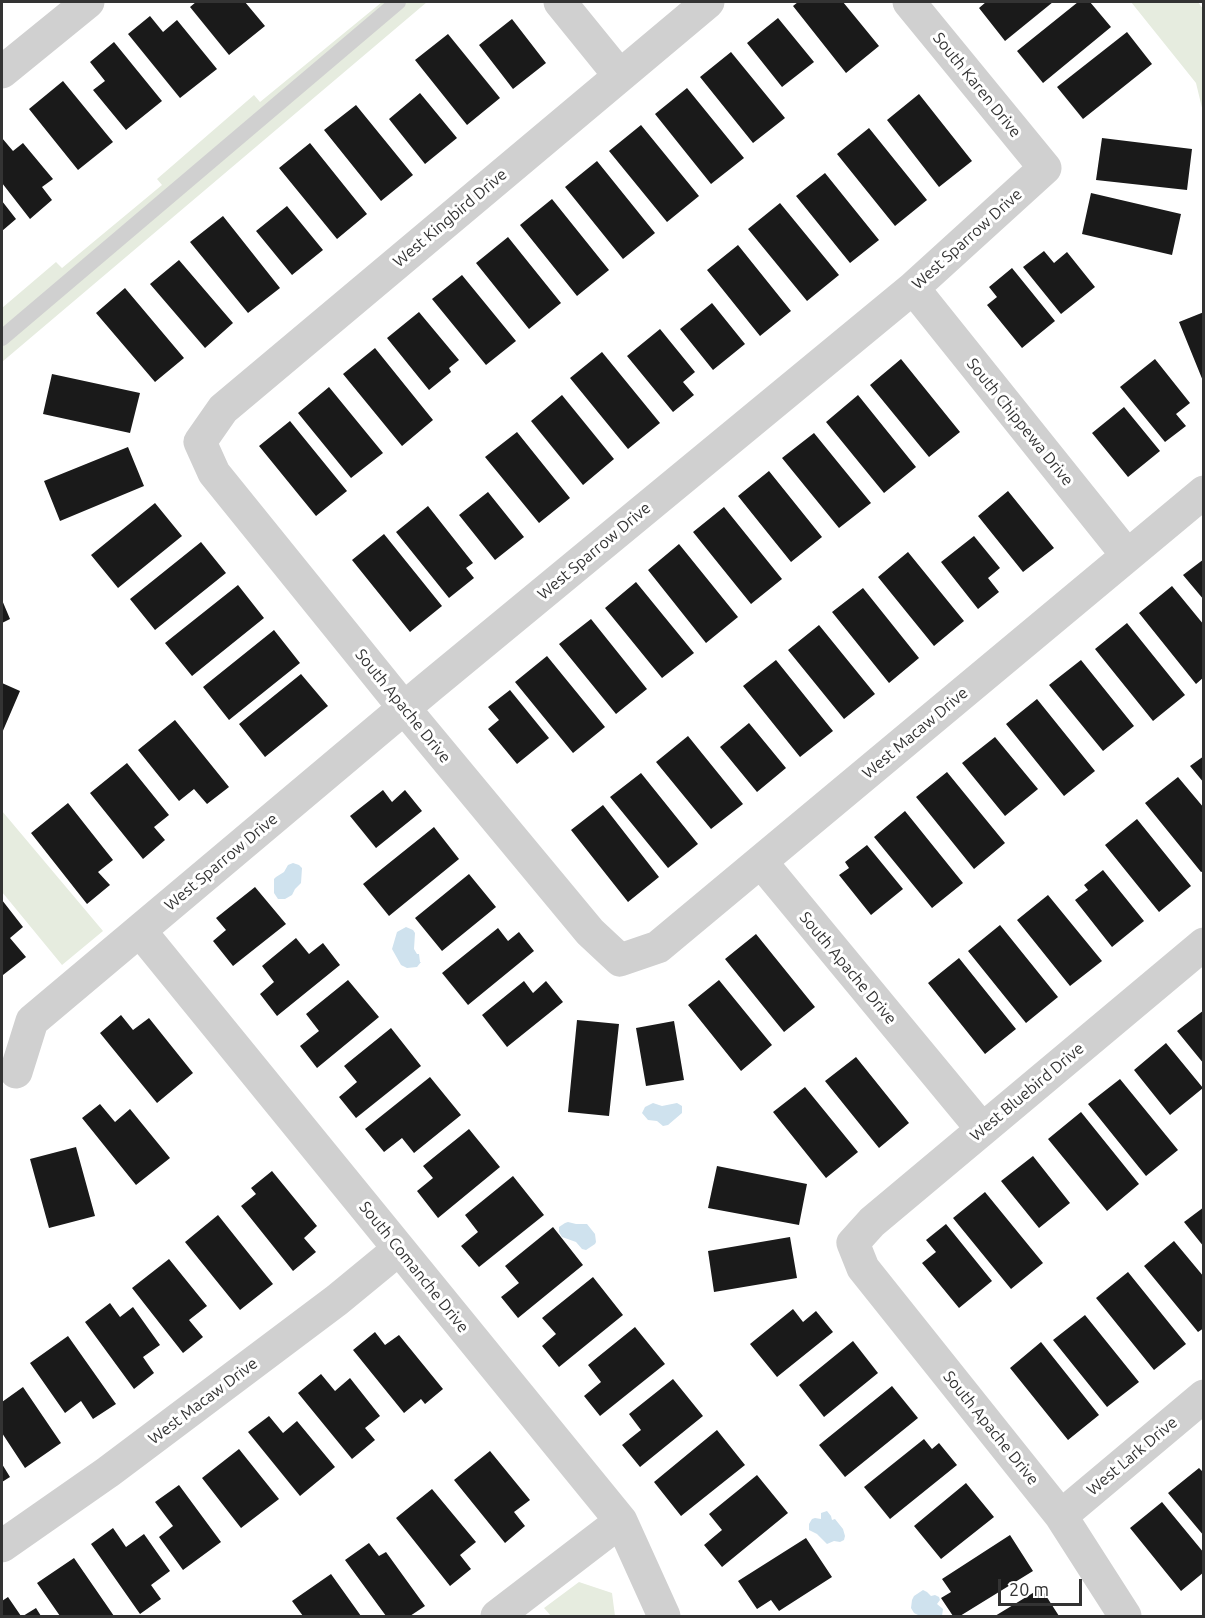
<!DOCTYPE html>
<html>
<head>
<meta charset="utf-8">
<style>
	body { margin:0 }
	#map { position:relative; width:1205px; height:1618px; overflow:hidden; background:#fff; font-family:Ubuntu,sans-serif }
	canvas { display:block }
	.frame { position:absolute; inset:0; border:3px solid #333; pointer-events:none }
	.scale { position:absolute; left:998px; top:1579px; width:84px; height:27px; box-sizing:border-box; border:3px solid #333; border-top:0; padding-left:8px; font-size:18px; line-height:21px; white-space:nowrap; color:#333; -webkit-text-stroke:4px #fff; paint-order:stroke }
</style>
</head>
<body>
<div id="map">
<canvas width="1205" height="1618"></canvas>
<div class="frame"></div>
<div class="scale">20 m</div>
</div>
<script>
const ctx = document.querySelector('canvas').getContext('2d');
ctx.lineJoin = 'round';
function fill(path, color) {
  ctx.fillStyle = color;
  ctx.fill(path, 'evenodd');
}
function shape(rows) {
  const path = new Path2D();
  for (const r of rows) {
    path.moveTo(r[0], r[1]);
    for (let i = 2; i < r.length; i += 2) path.lineTo(r[i], r[i + 1]);
  }
  return path;
}
function strokePath(path, color, width, dash) {
  ctx.strokeStyle = color;
  ctx.lineWidth = width;
  ctx.lineCap = dash ? 'butt' : 'round';
  ctx.setLineDash(dash || []);
  ctx.stroke(path);
}
function label(font, color, halo, rows, align = 'center') {
  ctx.font = font + ' Ubuntu,sans-serif';
  ctx.lineWidth = 6;
  ctx.setLineDash([]);
  ctx.textBaseline = 'middle';
  ctx.strokeStyle = halo;
  ctx.fillStyle = color;
  for (const [text, x, y, turn = 0] of rows) {
    ctx.save();
    ctx.translate(x, y);
    ctx.rotate((+turn || 0) * Math.PI / 180);
    ctx.textAlign = isNaN(turn) ? turn : align;
    if (halo) ctx.strokeText(text, 0, 0);
    ctx.fillText(text, 0, 0);
    ctx.restore();
  }
}
fill(shape([
	[382,2,427,2,2,362,2,308,56,262,62,268,162,185,157,179,254,95,260,102],
	[1131,2,1198,2,1203,9,1203,112,1196,83],
	[2,811,103,931,62,965,2,892],
	[579,1582,612,1593,615,1616,551,1616,544,1608]
]), '#e6ecdf');
fill(shape([
	[293,863,299,865,302,868,301,883,295,889,292,895,285,899,278,899,274,893,274,879,276,877,284,872,288,865],
	[406,927,413,930,415,933,414,949,417,954,419,954,420,962,421,962,417,967,407,968,401,965,392,949,397,932],
	[653,1103,662,1106,677,1103,682,1106,682,1113,668,1125,663,1126,657,1121,648,1120,642,1113,645,1107],
	[568,1222,576,1224,587,1224,595,1234,596,1242,595,1244,586,1250,582,1249,576,1242,562,1237,559,1232,559,1227,565,1223],
	[827,1511,831,1516,832,1520,835,1519,843,1529,845,1536,844,1540,840,1542,834,1541,827,1544,817,1534,809,1530,809,1524,812,1519,815,1518,821,1519,821,1513],
	[923,1590,927,1592,931,1596,935,1595,939,1597,940,1600,937,1604,943,1609,942,1616,920,1616,914,1613,911,1608,912,1600,914,1596]
]), '#cfe2ee');
fill(shape([
	[196,2,245,2,265,26,229,55,190,7],
	[798,2,843,2,879,46,846,73,793,6],
	[986,2,1053,2,1005,41,979,8],
	[1078,2,1090,2,1111,27,1043,83,1017,51],
	[150,16,163,32,177,20,217,69,180,98,128,34],
	[778,18,814,62,782,87,747,43],
	[512,19,546,63,513,89,479,45],
	[1127,32,1152,64,1083,119,1057,87],
	[448,34,500,98,467,125,415,60],
	[114,42,162,101,126,130,93,90,105,81,90,62],
	[731,52,785,118,753,143,700,77],
	[63,81,113,142,78,170,29,109],
	[687,88,744,158,711,184,655,114],
	[420,93,457,138,425,164,389,119],
	[919,94,972,161,939,187,887,120],
	[356,105,413,175,381,201,324,130],
	[641,125,699,196,667,222,609,151],
	[869,128,927,200,895,226,837,154],
	[2,138,13,151,23,143,53,179,42,187,52,200,30,219,2,183],
	[1102,138,1192,149,1187,190,1096,180],
	[310,143,367,214,337,239,279,168],
	[597,161,655,233,623,259,565,187],
	[825,173,879,240,850,263,796,196],
	[1091,193,1181,214,1172,255,1082,234],
	[552,199,609,270,577,296,520,225],
	[2,201,16,219,2,231],
	[780,203,839,275,807,301,748,229],
	[287,206,323,250,292,275,256,231],
	[223,216,280,288,248,313,190,242],
	[508,237,561,303,529,329,476,263],
	[738,245,791,311,760,336,707,270],
	[1044,251,1054,263,1067,252,1095,287,1061,314,1023,267],
	[179,260,233,323,205,348,150,284],
	[1012,268,1055,321,1022,348,987,305,997,297,989,287],
	[462,275,516,341,486,365,432,299],
	[125,288,184,358,155,382,96,313],
	[712,303,745,344,713,370,680,329],
	[419,312,459,360,449,368,451,372,429,390,387,338],
	[1204,312,1204,381,1203,381,1179,322],
	[660,329,695,372,683,382,694,395,673,412,627,356],
	[375,348,433,420,402,446,343,374],
	[602,352,660,423,628,449,570,378],
	[901,359,960,432,929,457,870,385],
	[1155,359,1190,403,1176,414,1186,426,1165,442,1120,387],
	[52,374,140,393,130,433,43,414],
	[329,387,383,453,351,478,298,413],
	[562,395,614,459,583,485,531,421],
	[858,395,916,467,884,493,826,422],
	[1124,407,1160,451,1128,477,1092,433],
	[290,421,347,491,316,516,259,446],
	[517,432,570,498,539,523,485,457],
	[814,433,871,503,839,528,782,458],
	[128,447,144,486,60,521,44,481],
	[769,471,822,537,791,562,738,496],
	[1008,491,1054,548,1023,572,978,516],
	[488,492,524,537,495,560,459,515],
	[155,503,182,536,118,588,91,555],
	[428,506,473,563,466,568,474,578,449,598,396,532],
	[724,507,782,579,751,604,693,532],
	[384,534,442,606,410,632,352,560],
	[974,536,1000,568,988,578,999,592,978,609,941,562],
	[201,542,226,573,155,630,130,599],
	[679,544,738,617,706,643,648,570],
	[908,552,964,621,934,646,878,577],
	[1204,559,1204,600,1183,575],
	[636,582,694,653,662,678,605,608],
	[238,585,264,618,192,676,165,643],
	[1172,586,1204,625,1204,677,1196,684,1139,613],
	[863,588,919,658,889,683,832,612],
	[2,600,10,619,2,623],
	[591,619,647,689,616,714,559,644],
	[1127,623,1185,695,1153,721,1095,649],
	[819,625,875,694,844,719,788,650],
	[274,630,300,663,229,720,203,687],
	[547,656,605,727,573,753,515,682],
	[776,660,833,731,800,757,743,686],
	[1081,660,1134,726,1103,751,1049,685],
	[301,674,328,706,265,757,239,724],
	[2,683,20,691,2,733],
	[510,690,549,738,517,764,488,729,499,720,488,707],
	[1037,699,1095,771,1064,796,1006,724],
	[175,720,229,787,207,804,194,789,179,801,138,750],
	[749,723,786,768,757,792,720,747],
	[688,736,743,804,711,829,656,762],
	[995,737,1038,789,1005,816,962,763],
	[1204,756,1204,783,1190,766],
	[127,763,169,815,154,827,165,840,143,859,90,793],
	[947,772,1005,843,974,869,916,797],
	[641,773,698,844,668,868,610,797],
	[1178,777,1204,808,1204,871,1201,872,1145,803],
	[383,790,392,802,405,790,422,811,376,848,350,816],
	[68,803,113,860,98,872,110,885,87,904,31,833],
	[603,805,659,877,628,902,571,830],
	[905,811,963,883,932,908,874,837],
	[1137,819,1191,886,1159,912,1105,845],
	[434,827,459,859,389,916,363,884],
	[867,845,903,889,871,915,839,875,849,868,845,862],
	[1103,870,1144,921,1112,947,1075,900,1088,890,1084,885],
	[469,874,496,907,442,951,415,918],
	[255,887,286,924,233,966,213,941,226,930,216,918],
	[1048,895,1102,961,1070,986,1017,920],
	[2,900,23,927,10,938,26,957,3,975,2,974],
	[1000,925,1058,997,1026,1023,968,951],
	[498,928,508,941,519,932,534,951,468,1005,442,973],
	[756,934,815,1007,784,1032,725,959],
	[296,938,309,954,323,943,340,965,277,1016,260,994,274,982,262,966],
	[959,958,1016,1029,985,1054,928,983],
	[348,980,379,1017,317,1068,300,1046,319,1031,306,1014],
	[719,980,772,1045,741,1071,688,1005],
	[524,981,533,993,546,981,563,1002,507,1047,482,1015],
	[1204,1010,1204,1064,1177,1031],
	[121,1015,133,1030,149,1018,193,1073,157,1103,100,1033],
	[577,1020,619,1024,609,1116,568,1112],
	[674,1021,684,1080,646,1086,636,1028],
	[391,1028,421,1066,356,1118,339,1097,357,1082,344,1066],
	[1166,1043,1203,1088,1170,1115,1134,1070],
	[856,1057,909,1123,879,1148,825,1081],
	[430,1077,461,1115,414,1153,402,1138,384,1152,365,1129],
	[1120,1079,1178,1150,1146,1176,1088,1104],
	[805,1087,858,1152,826,1178,773,1112],
	[100,1104,115,1122,130,1109,170,1158,136,1185,82,1118],
	[1081,1112,1139,1184,1107,1211,1048,1139],
	[469,1129,500,1167,438,1218,417,1191,433,1178,423,1166],
	[76,1147,95,1216,49,1228,30,1159],
	[1033,1156,1070,1203,1039,1228,1001,1181],
	[717,1166,807,1184,799,1225,708,1208],
	[272,1171,317,1226,304,1238,316,1252,293,1271,241,1206,256,1194,251,1188],
	[513,1176,544,1215,479,1267,461,1246,478,1232,465,1215],
	[985,1192,1043,1263,1011,1289,953,1218],
	[1204,1207,1204,1247,1184,1222],
	[218,1215,273,1284,240,1310,185,1242],
	[946,1224,992,1281,959,1308,922,1263,936,1252,926,1240],
	[553,1227,583,1265,518,1318,501,1297,519,1283,505,1266],
	[790,1237,797,1278,714,1292,708,1251],
	[1174,1241,1204,1277,1204,1328,1198,1332,1144,1266],
	[169,1259,207,1306,189,1320,203,1337,183,1353,132,1288],
	[1128,1272,1186,1344,1154,1370,1096,1298],
	[593,1277,623,1315,559,1367,542,1346,556,1334,542,1318],
	[110,1303,120,1317,133,1307,160,1345,143,1357,154,1373,134,1389,85,1322],
	[793,1309,803,1322,816,1311,833,1332,777,1377,750,1344],
	[1085,1315,1139,1382,1107,1407,1053,1340],
	[635,1327,665,1364,600,1416,584,1396,601,1382,588,1365],
	[375,1332,385,1345,399,1335,443,1389,425,1404,421,1399,404,1413,353,1350],
	[68,1336,116,1404,93,1419,81,1401,65,1413,30,1363],
	[853,1341,878,1373,824,1417,799,1385],
	[1041,1342,1099,1415,1068,1440,1010,1368],
	[321,1374,335,1391,350,1378,380,1416,365,1428,375,1440,352,1459,298,1393],
	[673,1379,703,1416,640,1467,622,1445,641,1430,629,1414],
	[892,1386,918,1418,845,1477,819,1445],
	[23,1387,61,1443,25,1468,2,1433,2,1402],
	[269,1416,283,1433,297,1421,335,1467,300,1496,248,1432],
	[717,1430,745,1465,681,1516,654,1482],
	[924,1439,932,1449,939,1443,957,1465,890,1519,864,1487],
	[239,1449,279,1499,241,1528,202,1478],
	[490,1451,530,1500,514,1512,525,1526,505,1543,454,1480],
	[2,1464,10,1477,2,1482],
	[1199,1468,1204,1473,1204,1536,1168,1493],
	[757,1475,788,1513,722,1567,704,1545,722,1530,709,1514],
	[966,1483,994,1517,941,1559,914,1526],
	[179,1485,221,1542,183,1570,159,1537,173,1526,155,1502],
	[432,1489,476,1542,460,1555,471,1569,450,1586,396,1518],
	[1162,1502,1204,1553,1204,1572,1181,1591,1130,1528],
	[113,1528,126,1547,144,1534,170,1571,151,1585,161,1599,140,1614,91,1544],
	[1010,1535,1033,1571,960,1616,953,1616,941,1598,951,1592,942,1579],
	[806,1538,832,1577,779,1611,771,1600,757,1609,738,1581],
	[369,1543,379,1556,386,1552,425,1606,410,1616,386,1616,345,1560],
	[74,1558,114,1616,60,1616,37,1583],
	[331,1574,361,1616,303,1616,292,1601],
	[1041,1588,1059,1616,995,1616],
	[8,1597,21,1616,2,1616,2,1601],
	[36,1608,41,1616,23,1616]
]), '#1a1a1a');
strokePath(shape([
	[2,338,398,2]
]), '#d0d0d0', 16);
strokePath(shape([
	[560,2,620,76],
	[708,2,223,409,200,442,214,473,404,708,590,932,620,960,658,947,1204,492],
	[2,72,88,2],
	[913,288,1127,555],
	[761,862,982,1129],
	[140,931,621,1521,664,1616],
	[16,1072,32,1021,428,688,913,288,1045,168,909,2],
	[1061,1516,1204,1396],
	[2,1546,108,1472,337,1300,399,1249],
	[497,1616,621,1521],
	[1125,1616,1061,1516,863,1268,853,1243,872,1222,1204,944]
]), '#d0d0d0', 33);
label('16px', '#333', '#fff', [
	["South Karen Drive",977,85,51],
	["West Kingbird Drive",450,218,-40],
	["West Sparrow Drive",967,239,-42],
	["South Chippewa Drive",1020,422,51],
	["West Sparrow Drive",594,551,-40],
	["South Apache Drive",403,706,51],
	["West Macaw Drive",915,733,-40],
	["West Sparrow Drive",221,862,-40],
	["South Apache Drive",848,968,50],
	["West Bluebird Drive",1027,1092,-40],
	["South Comanche Drive",414,1267,51],
	["West Macaw Drive",203,1401,-37],
	["South Apache Drive",991,1428,51],
	["West Lark Drive",1132,1456,-40]
]);
</script>
</body>
</html>
